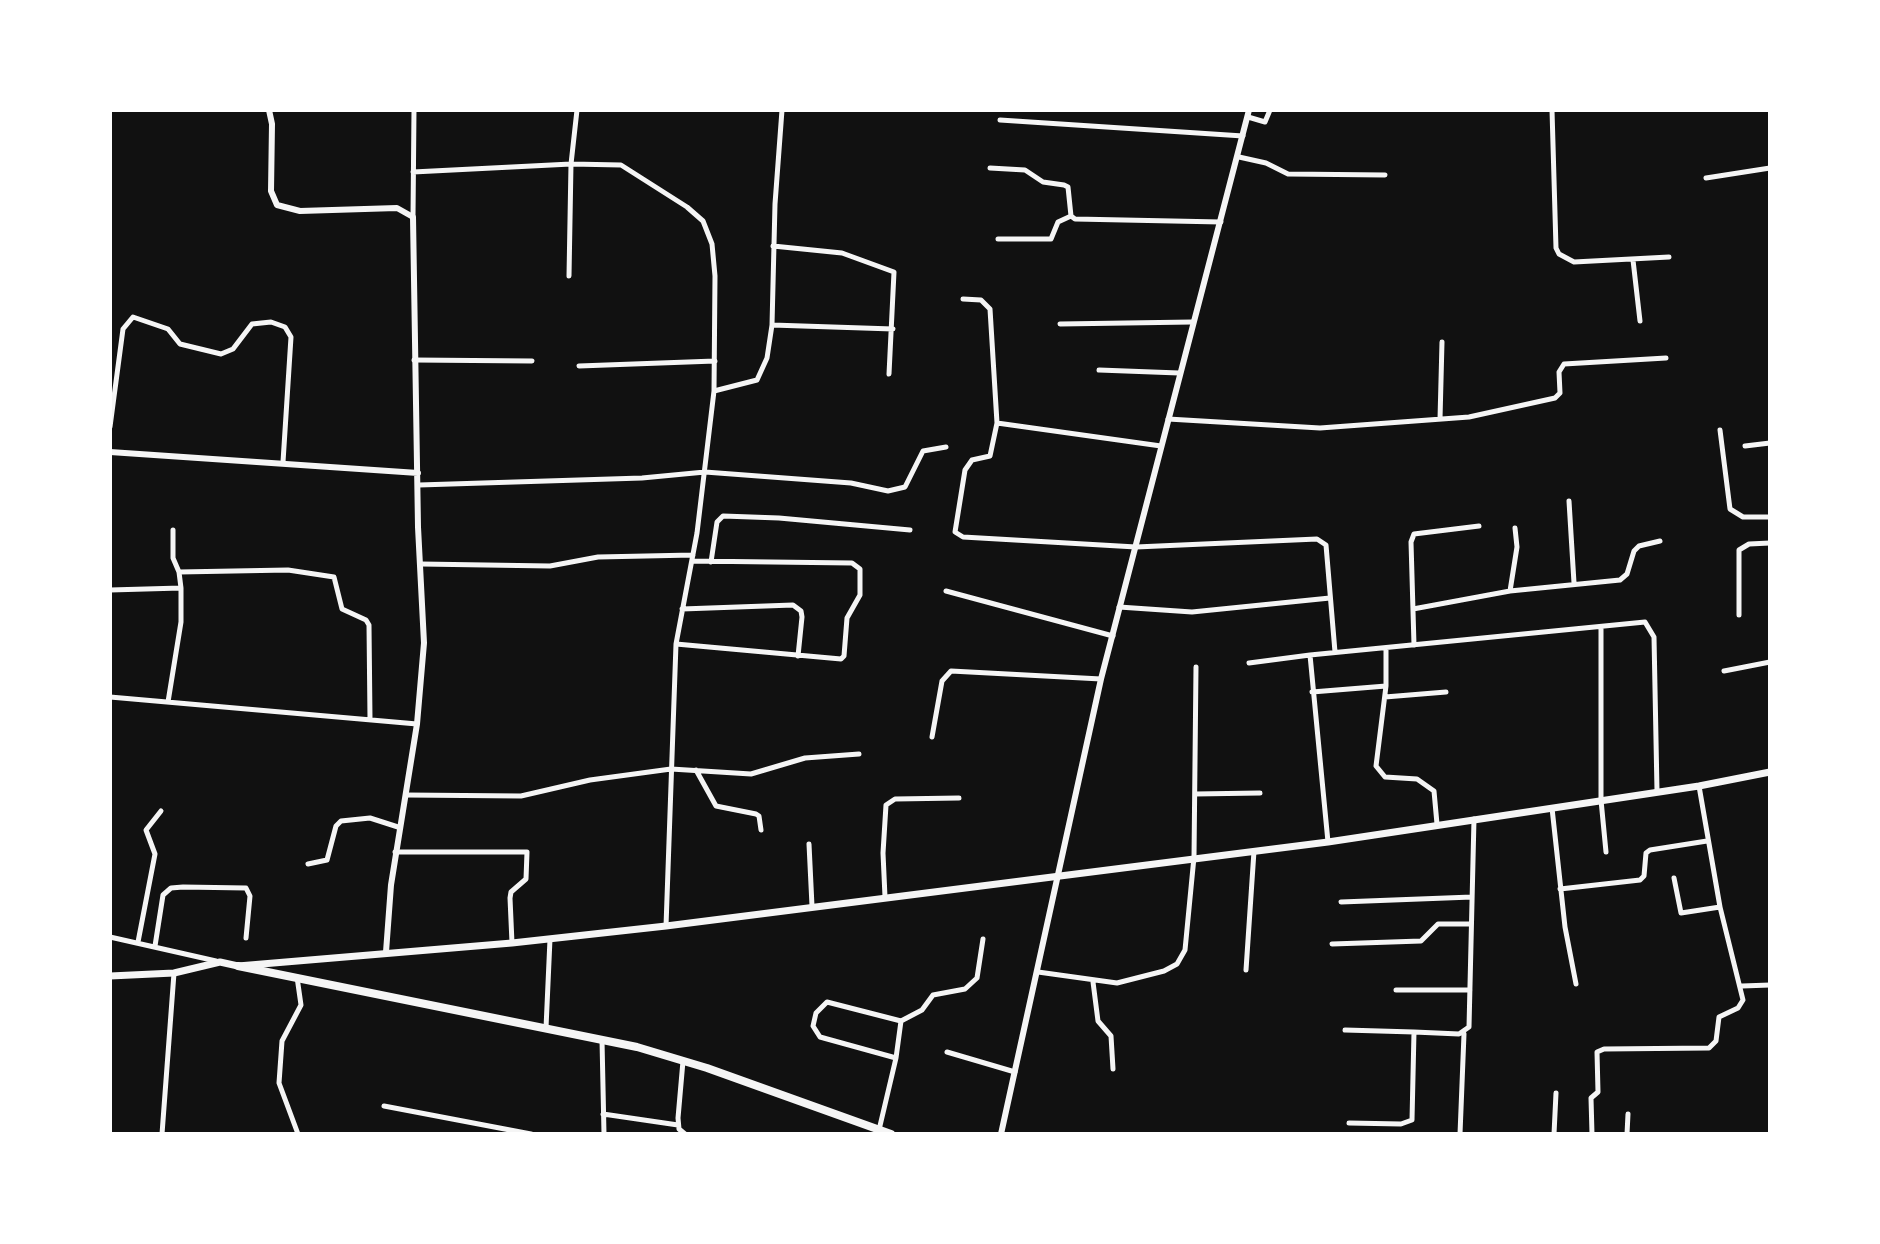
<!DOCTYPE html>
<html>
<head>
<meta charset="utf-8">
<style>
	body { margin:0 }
	#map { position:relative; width:1880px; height:1244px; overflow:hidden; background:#111; font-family:"Work Sans",sans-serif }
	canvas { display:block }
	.frame { position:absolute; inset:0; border:112px solid #fff; pointer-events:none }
</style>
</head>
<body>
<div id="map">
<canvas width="1880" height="1244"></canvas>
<div class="frame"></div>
</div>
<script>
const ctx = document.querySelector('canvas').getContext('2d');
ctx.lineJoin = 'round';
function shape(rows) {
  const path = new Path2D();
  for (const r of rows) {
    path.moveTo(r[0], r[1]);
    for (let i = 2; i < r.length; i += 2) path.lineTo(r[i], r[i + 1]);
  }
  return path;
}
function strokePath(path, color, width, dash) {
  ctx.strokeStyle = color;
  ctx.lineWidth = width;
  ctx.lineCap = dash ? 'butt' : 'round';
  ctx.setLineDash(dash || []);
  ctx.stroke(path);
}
strokePath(shape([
	[1552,110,1556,248,1559,254,1574,262,1669,257],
	[1248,117,1265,122,1270,110],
	[1000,120,1243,136],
	[1239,157,1266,163,1288,174,1385,175],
	[990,168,1025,170,1043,182,1064,185,1068,187,1071,216,1075,219,1221,222],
	[413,172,571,164,577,110],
	[1706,178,1770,168],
	[413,217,414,110],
	[998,239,1051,239,1058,222,1071,216],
	[773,246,842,253,894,272,889,374],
	[1633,260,1640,321],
	[569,276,571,164,621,165,687,207,703,221,712,244,715,276,714,391],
	[963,299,981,300,990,309,997,423,990,456,972,460,965,470,955,532,963,537,1136,547,1317,539,1326,545,1335,652],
	[1060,324,1192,322],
	[772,325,893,329],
	[414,360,532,361],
	[579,366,715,361],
	[1099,370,1179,373],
	[1168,419,1320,428,1469,417,1555,398,1560,393,1559,372,1564,364,1666,358],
	[1440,419,1442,342],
	[997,423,1161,446],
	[110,427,123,329,133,317,168,329,180,344,221,354,233,349,252,324,271,322,285,327,291,337,283,462],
	[1720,430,1730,509,1743,517,1770,517],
	[1745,446,1770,443],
	[419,485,642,478,705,472,851,483,888,491,905,487,923,451,946,447],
	[1569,501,1574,583],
	[173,530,173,558,179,572,181,588],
	[711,562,717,522,723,516,779,518,910,530],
	[421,564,550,566,598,557,693,555],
	[179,572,288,570,334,577,342,609,366,620,369,625,370,719],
	[110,590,181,588,181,622,168,702],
	[946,591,1113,636],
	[1510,591,1517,547,1515,528],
	[1119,607,1192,612,1330,598],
	[682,609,793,605,801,611,802,617,798,656],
	[1413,609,1510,591,1620,580,1627,574,1634,551,1639,546,1660,541],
	[1739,615,1739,550,1749,544,1770,543],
	[1601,627,1601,800,1606,852],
	[676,644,841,659,844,656,847,618,860,595,860,569,852,563,692,561],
	[1414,645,1411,542,1414,534,1479,526],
	[1386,648,1386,686,1376,766,1385,777,1417,779,1434,791,1437,824],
	[1310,655,1645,622,1654,637,1657,791],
	[1249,663,1310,655,1328,842],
	[1724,671,1770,662],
	[1312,692,1386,686],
	[110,697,417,724],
	[1385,697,1446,692],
	[932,737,942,681,951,671,1101,679],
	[696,770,716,806,756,814,759,816,761,830],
	[1195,794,1260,793],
	[406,795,521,796,590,780,671,769,751,774,805,758,859,754],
	[1552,808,1565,927,1576,984],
	[809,844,812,906],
	[395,852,527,852,526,879,511,892,510,898,512,943],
	[308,864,327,860,336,826,341,821,370,818,398,827],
	[1674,878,1681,913,1720,907],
	[1560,889,1640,880,1644,876,1646,853,1650,850,1707,841],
	[885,897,883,853,886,805,895,799,959,798],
	[1341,902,1472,897],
	[666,926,676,644,697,533,714,391,757,380,767,358,772,325,775,204,782,110],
	[110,937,216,961],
	[138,942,155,854,146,830,161,811],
	[1332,944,1421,941,1438,924,1471,924],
	[155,946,163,895,171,888,183,887,246,888,250,896,246,938],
	[1246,970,1254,851],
	[1038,972,1117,983,1164,971,1177,964,1185,950,1194,857,1196,667],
	[297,977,301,1005,282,1041,279,1083,298,1134],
	[1093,982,1098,1021,1111,1036,1113,1069],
	[1742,986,1770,985],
	[1396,990,1470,990],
	[546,1028,550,939],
	[1345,1030,1414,1032],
	[602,1040,604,1134],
	[947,1052,1015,1072],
	[896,1058,820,1037,813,1026,816,1013,827,1002,901,1021],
	[683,1061,678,1118,679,1129,685,1134],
	[384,1106,531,1134],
	[603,1114,678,1125],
	[1349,1123,1401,1124,1412,1120,1414,1032,1459,1034,1469,1027,1474,819],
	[879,1130,896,1058,901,1021,922,1010,933,995,965,989,977,978,983,939],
	[162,1134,174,973],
	[1460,1134,1464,1034],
	[1554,1134,1556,1093],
	[1592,1134,1591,1098,1598,1092,1597,1052,1604,1049,1709,1048,1716,1041,1719,1017,1738,1008,1743,1000,1720,907,1699,786],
	[1627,1134,1628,1114]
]), '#f5f5f5', 5);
strokePath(shape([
	[269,110,272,124,271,191,277,205,300,211,397,208,413,217,418,527,424,643,417,724,391,885,386,952],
	[110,452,418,473],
	[1001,1134,1101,679,1249,110]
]), '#f5f5f5', 6);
strokePath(shape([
	[110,976,174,973,220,962,238,966,512,943,666,926,1328,842,1699,786,1770,772]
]), '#f5f5f5', 7);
strokePath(shape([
	[238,966,637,1047,707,1068,891,1134]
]), '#f5f5f5', 8);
</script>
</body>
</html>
